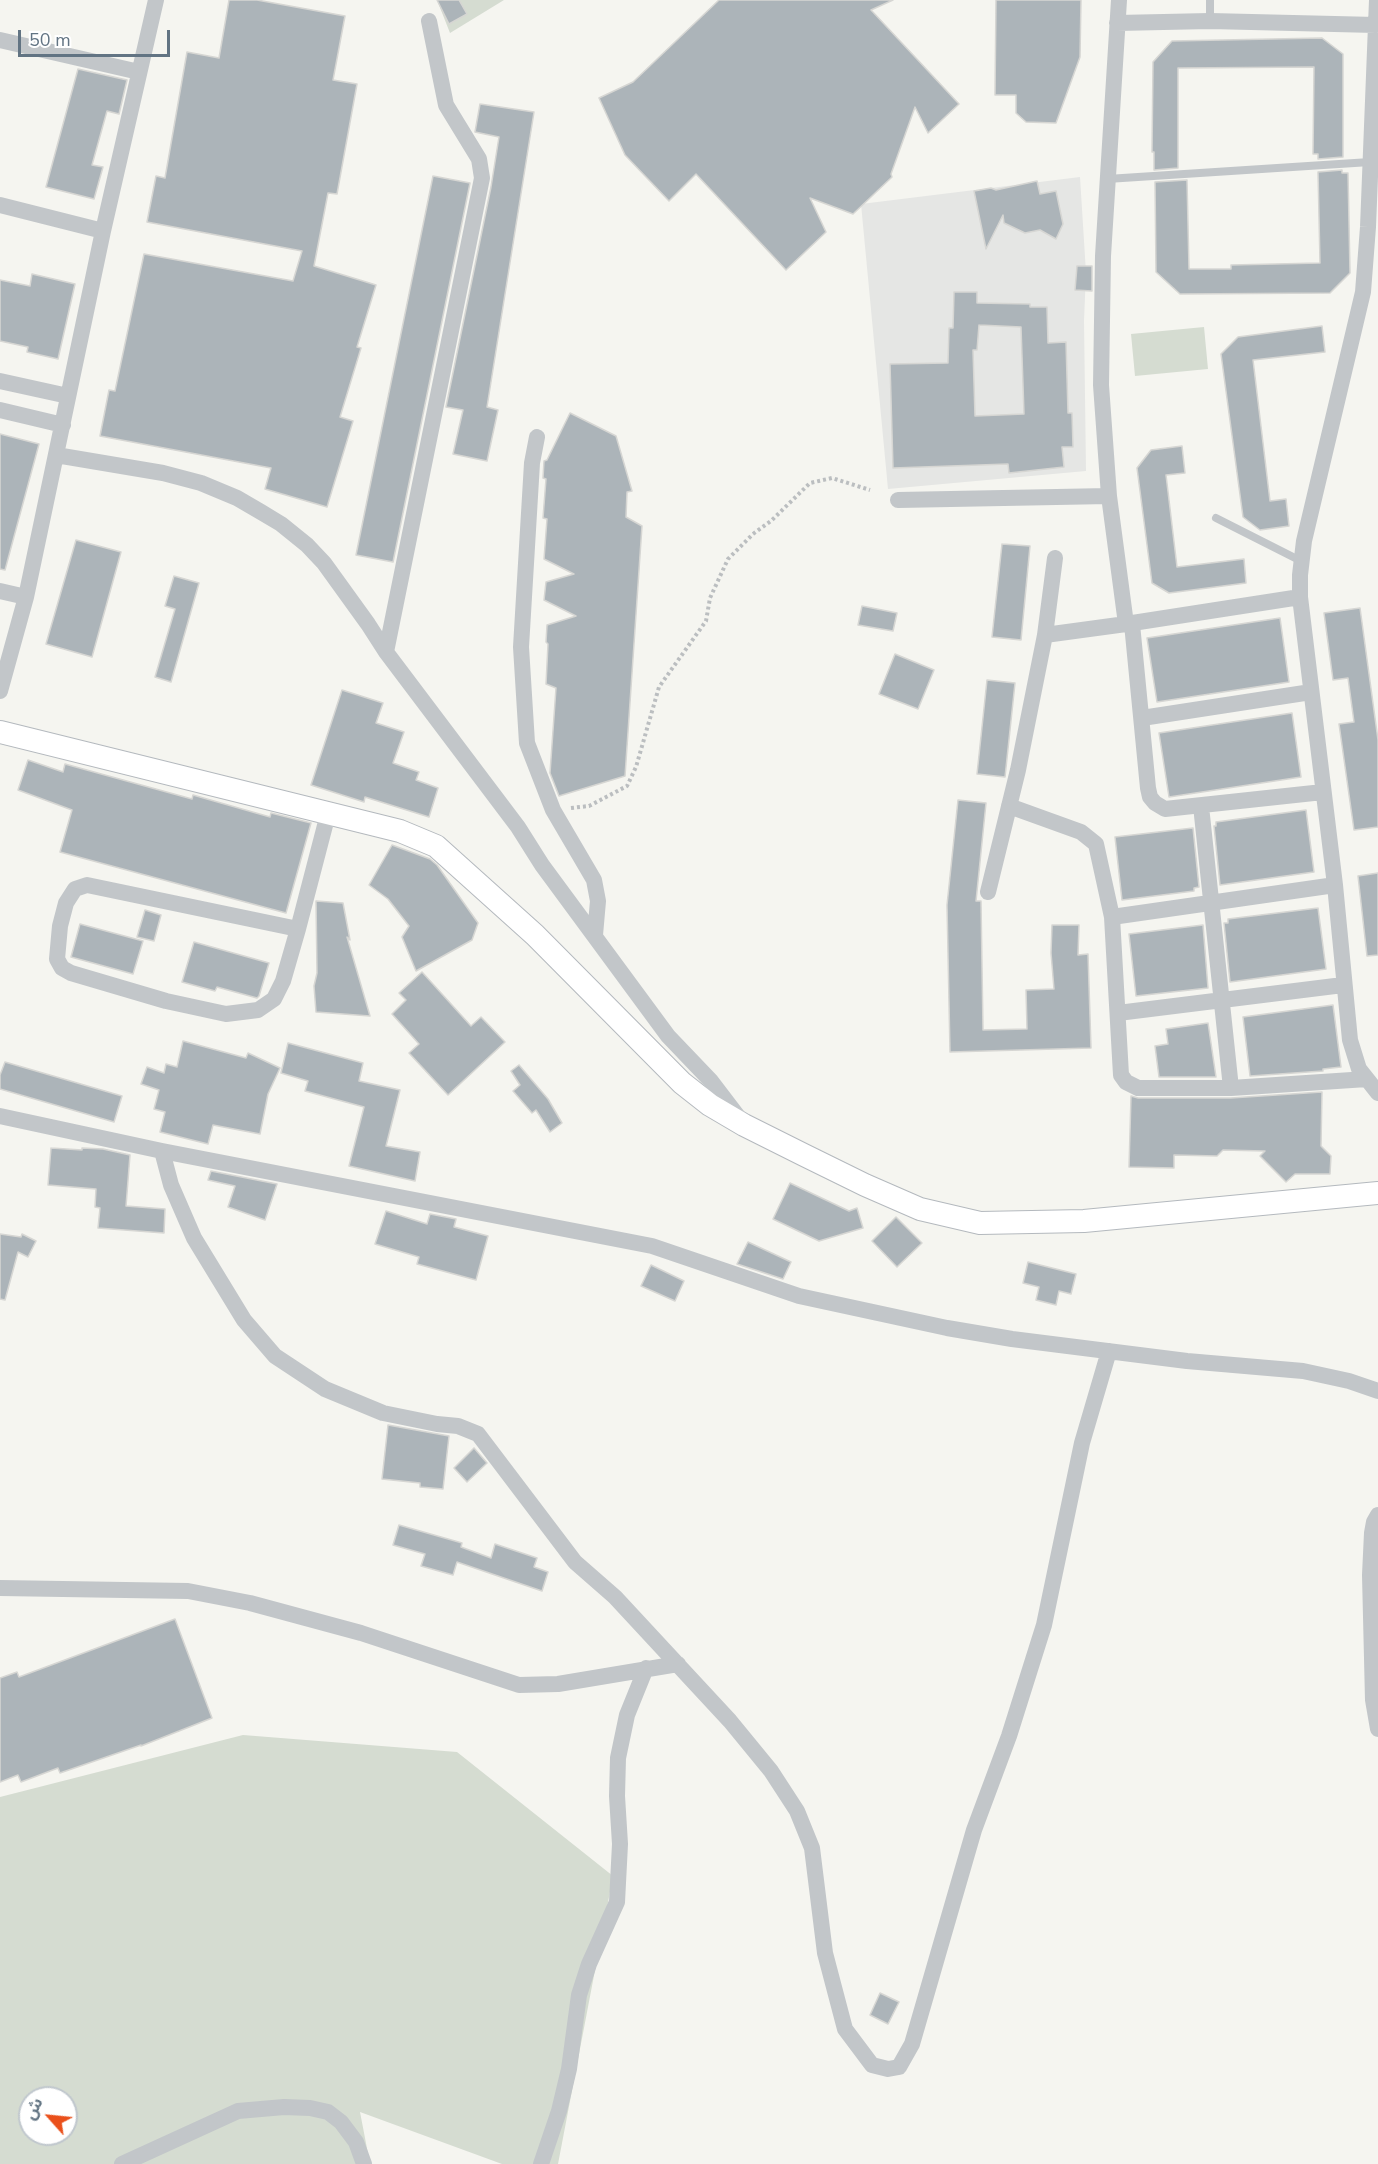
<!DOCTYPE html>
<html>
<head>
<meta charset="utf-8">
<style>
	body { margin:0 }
	#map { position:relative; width:1378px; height:2164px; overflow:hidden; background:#f5f5f0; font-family:"Nunito Sans","Noto Sans Arabic",sans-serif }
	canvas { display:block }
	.north { position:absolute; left:18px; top:2086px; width:60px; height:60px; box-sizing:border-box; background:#fff; border:2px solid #c0c7cd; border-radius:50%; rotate:297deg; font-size:16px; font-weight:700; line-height:24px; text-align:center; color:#627483 }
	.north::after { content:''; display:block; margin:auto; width:21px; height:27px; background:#ea501b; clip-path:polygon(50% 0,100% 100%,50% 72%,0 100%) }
	.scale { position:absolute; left:18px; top:30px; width:152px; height:27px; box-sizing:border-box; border:3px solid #627483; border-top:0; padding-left:8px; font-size:18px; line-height:21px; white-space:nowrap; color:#627483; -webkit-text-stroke:4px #fff; paint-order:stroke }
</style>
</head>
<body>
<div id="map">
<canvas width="1378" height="2164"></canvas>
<div class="north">ش</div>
<div class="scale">50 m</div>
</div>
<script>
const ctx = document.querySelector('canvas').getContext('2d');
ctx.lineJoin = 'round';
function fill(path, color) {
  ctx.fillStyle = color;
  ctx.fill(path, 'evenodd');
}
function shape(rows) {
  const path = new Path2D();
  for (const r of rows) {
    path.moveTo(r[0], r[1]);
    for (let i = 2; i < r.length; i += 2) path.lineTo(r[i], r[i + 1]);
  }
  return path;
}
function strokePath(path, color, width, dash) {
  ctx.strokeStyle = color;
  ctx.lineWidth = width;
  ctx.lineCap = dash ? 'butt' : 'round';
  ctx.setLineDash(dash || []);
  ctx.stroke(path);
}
fill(shape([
	[1080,177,1086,273,1084,321,1086,471,888,489,861,204]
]), '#e5e6e4');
fill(shape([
	[437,0,504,0,450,33],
	[1204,327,1208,369,1135,376,1131,334],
	[243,1735,457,1752,613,1876,558,2164,502,2164,360,2112,370,2164,0,2164,0,1797],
	[30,2098,66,2098,66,2134,30,2134]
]), '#d5dcd1');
const building = shape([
	[229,0,257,0,345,16,333,80,357,84,337,194,328,193,314,266,376,285,357,347,361,348,340,417,353,421,327,507,265,489,271,468,100,436,109,390,115,391,144,254,293,281,302,251,147,222,156,176,165,178,187,52,219,58,229,0],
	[437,0,459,0,467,14,449,24,437,0],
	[719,0,893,0,871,10,959,104,928,133,915,107,891,174,892,177,853,214,810,198,826,232,786,270,696,174,669,201,625,155,599,98,633,82,719,0],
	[996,0,1081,0,1080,57,1056,123,1026,122,1016,113,1016,95,995,95,996,0],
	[1322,38,1343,54,1343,157,1318,159,1318,154,1313,154,1314,67,1178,68,1178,168,1154,170,1154,152,1152,152,1153,62,1172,41,1322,38],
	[78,69,127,80,119,114,107,111,92,165,103,167,94,199,46,187,78,69],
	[480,104,534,112,487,407,498,410,487,461,453,454,463,410,446,407,491,187,499,137,475,132,480,104],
	[1342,170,1342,173,1348,173,1350,273,1330,293,1180,294,1156,272,1155,182,1187,180,1189,269,1231,269,1231,265,1320,263,1318,172,1342,170],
	[433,176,470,183,393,562,356,555,433,176],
	[1037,181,1040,194,1056,191,1063,224,1056,239,1040,230,1025,233,1004,223,1003,215,986,249,974,191,991,188,996,190,1037,181],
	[1077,266,1092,266,1092,291,1075,290,1077,266],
	[32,274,75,284,58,359,27,352,28,347,0,341,0,280,30,286,32,274],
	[954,292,977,292,977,303,1030,304,1030,307,1047,307,1048,343,1066,342,1068,413,1072,413,1073,447,1062,447,1064,467,1009,473,1008,464,893,468,890,364,948,363,949,328,953,328,954,292],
	[979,325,1021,327,1024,414,975,416,973,350,977,350,979,325],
	[1322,326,1325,352,1253,360,1270,501,1286,499,1289,526,1260,530,1243,517,1221,354,1238,337,1322,326],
	[570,413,616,436,632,491,627,492,626,517,642,526,625,776,559,796,550,773,556,688,546,684,548,644,546,642,547,625,576,616,544,600,546,582,574,574,544,559,547,519,543,518,546,479,543,478,544,461,547,460,570,413],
	[0,434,39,444,5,570,0,569,0,434],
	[1182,446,1185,473,1166,475,1177,567,1244,559,1246,583,1169,593,1152,583,1137,468,1151,450,1182,446],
	[76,540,121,552,92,657,46,644,76,540],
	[1002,544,1030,546,1021,640,992,637,1002,544],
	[174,576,199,583,171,682,155,677,175,609,165,606,174,576],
	[862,606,897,613,893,631,858,625,862,606],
	[1360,608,1378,740,1378,827,1354,830,1339,724,1354,722,1348,678,1333,680,1324,613,1360,608],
	[1280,618,1289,682,1157,702,1147,638,1280,618],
	[895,654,934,670,918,709,879,694,895,654],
	[987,680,1015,683,1005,777,977,774,987,680],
	[342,690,383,703,376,723,404,732,393,763,419,772,416,780,438,788,429,817,365,797,364,802,311,785,342,690],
	[1292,713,1301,777,1169,797,1159,733,1292,713],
	[28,760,63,772,65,764,192,799,193,795,270,817,271,813,311,823,286,913,60,852,72,810,18,790,28,760],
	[958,800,986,803,976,901,981,901,983,1030,1027,1029,1026,990,1054,989,1051,953,1052,925,1079,925,1078,955,1088,954,1091,1048,950,1052,947,905,958,800],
	[1306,810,1314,872,1220,885,1214,826,1216,826,1216,822,1306,810],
	[1193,828,1199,887,1194,888,1194,891,1122,900,1115,837,1193,828],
	[392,845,430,859,437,865,478,923,472,940,416,971,402,937,409,926,388,899,369,885,392,845],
	[1378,873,1378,955,1367,956,1358,876,1378,873],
	[316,901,343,903,350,940,347,937,370,1016,316,1012,314,986,317,973,316,901],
	[1318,908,1326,969,1230,982,1224,923,1228,923,1228,919,1318,908],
	[145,910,161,915,154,941,137,937,145,910],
	[80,924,143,941,133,974,71,957,80,924],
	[1203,925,1208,988,1136,996,1129,934,1203,925],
	[194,942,269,963,259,996,257,998,217,987,215,991,182,982,194,942],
	[422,972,471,1026,481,1017,505,1042,448,1095,409,1053,419,1044,392,1014,406,1000,399,993,422,972],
	[1333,1005,1341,1067,1323,1069,1323,1071,1250,1076,1243,1017,1333,1005],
	[1208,1023,1216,1077,1159,1077,1155,1046,1168,1044,1166,1029,1208,1023],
	[183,1041,246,1058,248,1053,280,1068,268,1094,260,1134,213,1125,208,1144,160,1132,165,1112,154,1109,159,1090,141,1084,147,1067,164,1073,166,1064,177,1067,183,1041],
	[288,1043,363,1063,359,1081,400,1090,386,1146,420,1152,415,1181,349,1166,364,1107,305,1091,308,1081,281,1073,288,1043],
	[5,1062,122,1096,114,1122,0,1089,0,1075,5,1062],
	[519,1065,548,1099,562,1123,550,1132,536,1110,532,1113,513,1091,520,1085,511,1071,519,1065],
	[1322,1092,1321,1146,1331,1156,1330,1174,1295,1174,1286,1182,1260,1156,1265,1151,1223,1150,1217,1156,1174,1155,1174,1168,1129,1167,1131,1096,1138,1098,1231,1098,1322,1092],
	[51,1148,82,1150,82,1148,103,1149,130,1155,126,1206,165,1209,164,1233,98,1228,100,1208,95,1207,96,1189,48,1185,51,1148],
	[211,1171,277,1184,265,1220,228,1207,235,1186,208,1180,211,1171],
	[790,1183,849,1211,857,1208,863,1228,819,1241,773,1219,790,1183],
	[386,1211,427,1224,430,1214,456,1219,454,1227,488,1236,476,1280,417,1264,419,1257,375,1244,386,1211],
	[896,1217,922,1243,897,1267,872,1241,896,1217],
	[0,1234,21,1237,22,1234,36,1241,28,1257,18,1252,5,1300,0,1299,0,1234],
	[748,1242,791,1262,783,1279,737,1264,748,1242],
	[1028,1262,1076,1274,1071,1294,1059,1291,1056,1305,1036,1300,1039,1287,1023,1283,1028,1262],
	[651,1265,684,1281,675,1301,641,1286,651,1265],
	[388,1425,449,1436,443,1489,420,1487,420,1483,382,1479,388,1425],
	[474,1448,487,1463,467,1482,454,1468,474,1448],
	[399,1525,462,1543,461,1547,491,1558,495,1544,537,1558,534,1567,548,1572,542,1591,457,1562,453,1575,421,1566,425,1554,393,1545,399,1525],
	[175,1619,212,1718,141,1746,141,1745,60,1773,58,1768,21,1782,18,1775,0,1782,0,1678,17,1672,19,1677,175,1619],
	[880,1993,899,2002,888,2024,870,2015,880,1993]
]);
fill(building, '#acb4b9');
strokePath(building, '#d6d6d3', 1.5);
const secondary = shape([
	[0,732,400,831,436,846,535,935,682,1083,710,1105,744,1125,804,1155,865,1185,920,1209,980,1223,1084,1221,1378,1193]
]);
strokePath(secondary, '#b4b9be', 24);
strokePath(shape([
	[571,808,589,806,627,786,636,767,659,687,706,621,710,598,728,559,753,534,771,521,810,483,832,478,870,490]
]), '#bbbec0', 4, [3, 3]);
strokePath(shape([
	[1210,21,1210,0],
	[1107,179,1370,162],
	[1216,518,1301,561]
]), '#c2c6c9', 8);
strokePath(shape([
	[1119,0,1103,256,1101,385,1109,496,1126,624,1300,597,1335,885,1350,1040,1359,1069,1378,1093],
	[1117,23,1210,21,1376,25,1368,227,1363,292,1304,541,1300,575,1300,597],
	[1376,25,1377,0],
	[0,40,139,72],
	[0,205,103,231],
	[0,381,68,396],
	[0,410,63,425],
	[537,437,532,463,521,647,527,743,553,810,594,880,598,901,595,935],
	[56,455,163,473,201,483,237,498,261,512,281,524,307,545,324,563,368,624,386,652,518,827,542,865,668,1036,711,1081,740,1119],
	[898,500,1109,496],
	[0,591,26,597],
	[1132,624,1148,788,1150,797,1155,803,1165,809,1323,792],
	[1045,635,1126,624],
	[386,652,482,178,479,159,446,105,429,21],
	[0,691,26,597,103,231,156,0],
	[1142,718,1311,692],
	[1009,806,1081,832,1096,844,1112,917,1121,1075,1126,1082,1138,1088,1231,1088,1367,1079],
	[1201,806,1231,1088],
	[988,892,1018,770,1045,635,1055,558],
	[1112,917,1335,885],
	[298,929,87,885,75,889,66,903,60,926,57,959,62,968,71,973,166,1001,226,1014,258,1010,274,999,283,981,298,929,328,814],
	[1118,1013,1343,985],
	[0,1116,162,1151,652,1246,799,1296,947,1328,1012,1339,1187,1361,1303,1371,1349,1381,1378,1391],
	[162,1151,171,1185,194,1238,244,1320,275,1356,325,1389,383,1413,437,1424,458,1426,478,1434,575,1562,615,1597,730,1721,771,1771,797,1811,812,1848,825,1953,845,2029,872,2065,888,2069,899,2067,912,2044,974,1830,1009,1736,1044,1625,1082,1443,1109,1351],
	[1378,1515,1374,1522,1372,1533,1370,1575,1373,1700,1378,1729],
	[0,1588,188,1591,250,1603,361,1633,519,1685,558,1684,678,1664],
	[122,2164,238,2111,284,2107,310,2108,328,2112,341,2122,356,2142,364,2164],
	[541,2164,559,2111,569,2069,579,1995,589,1964,617,1902,620,1844,617,1796,618,1758,627,1715,646,1668]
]), '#c2c6c9', 16);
strokePath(secondary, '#fff', 22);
</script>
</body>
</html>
